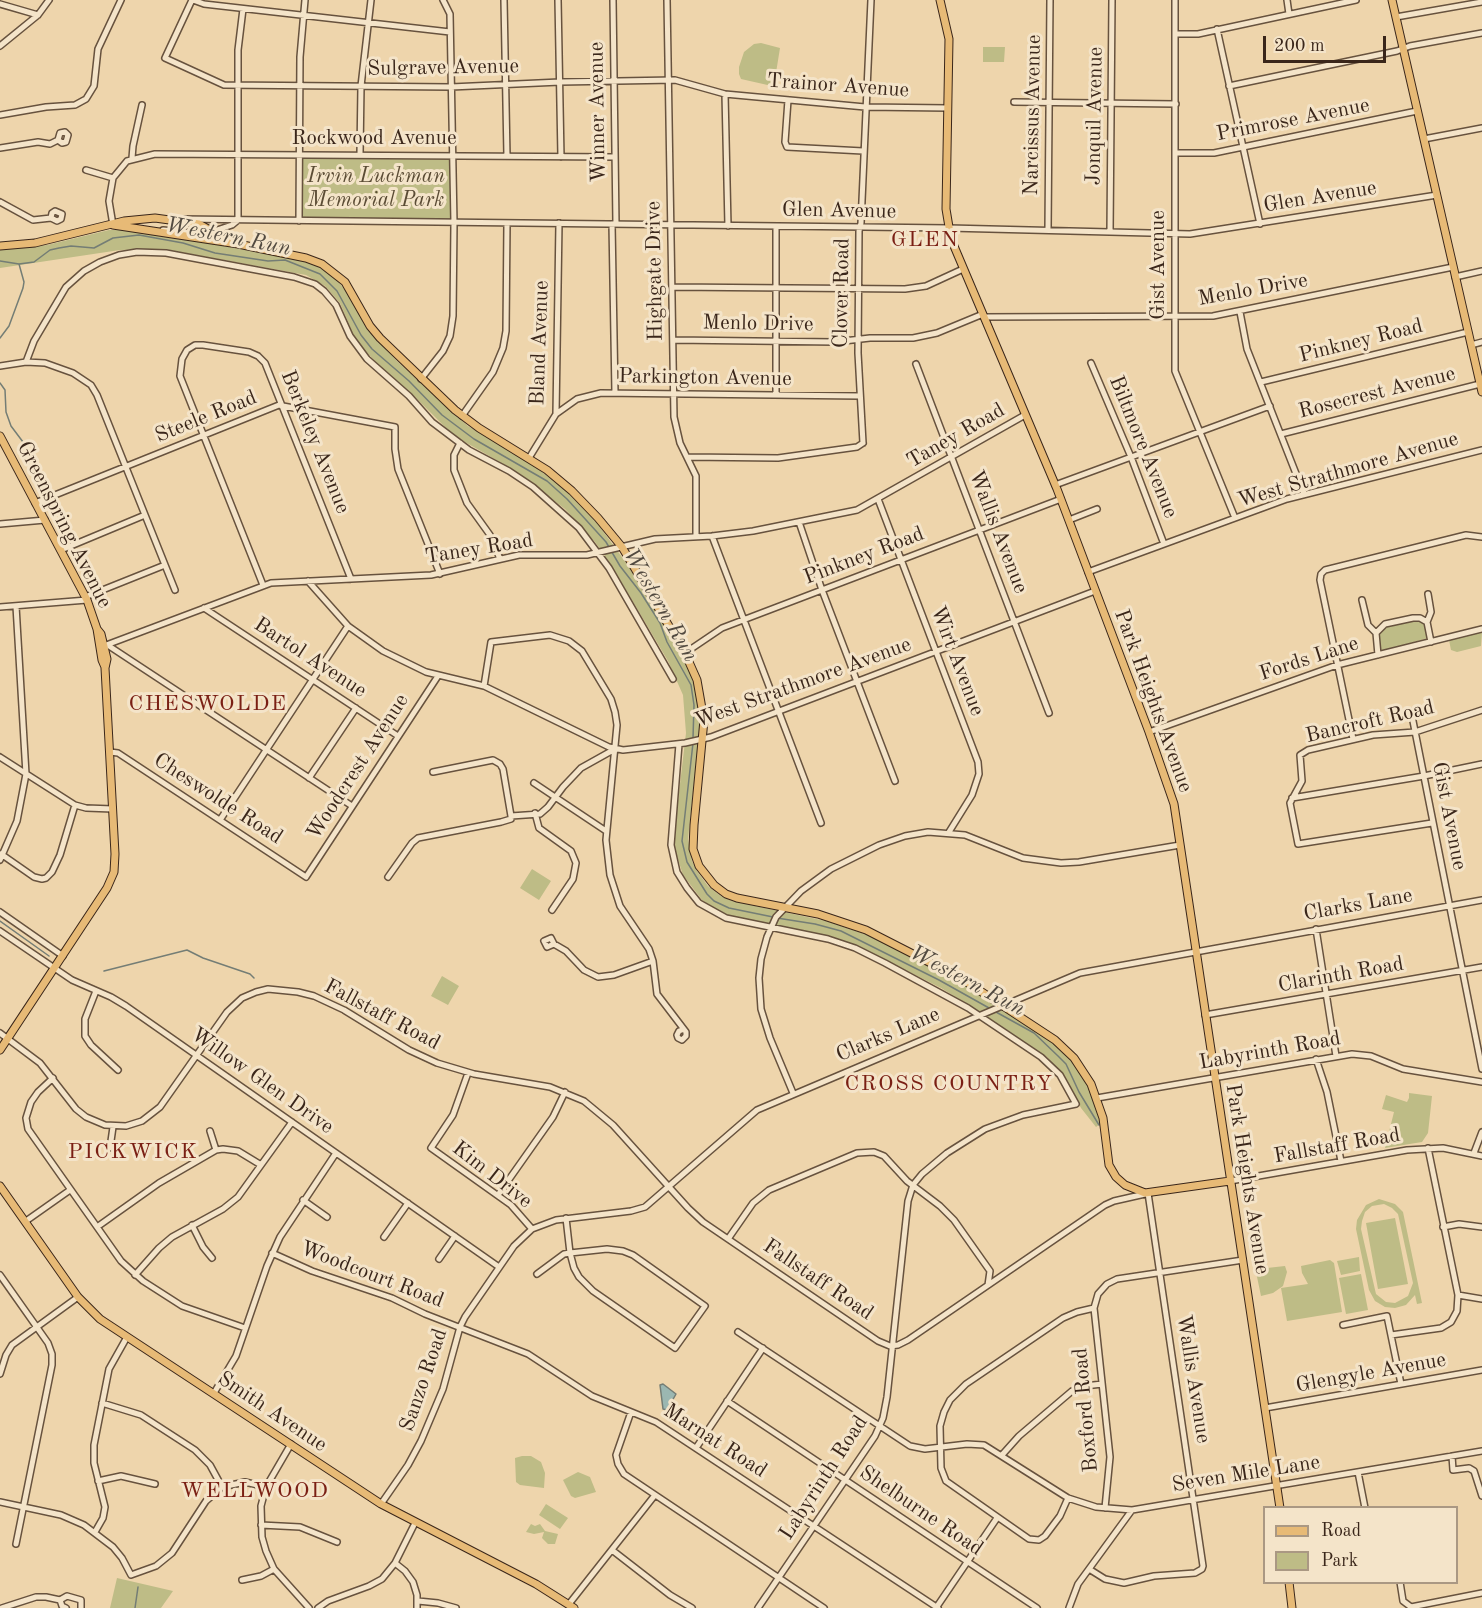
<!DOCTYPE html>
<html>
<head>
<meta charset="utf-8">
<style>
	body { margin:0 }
	#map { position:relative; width:1482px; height:1608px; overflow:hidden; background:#eed5ac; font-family:"Old Standard TT",serif }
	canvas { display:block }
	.legend { position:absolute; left:1263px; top:1506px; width:195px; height:78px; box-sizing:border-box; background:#f4e4c9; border:2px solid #aa9883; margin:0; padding:8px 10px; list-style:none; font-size:18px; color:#3a261a }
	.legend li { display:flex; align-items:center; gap:12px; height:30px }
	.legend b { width:30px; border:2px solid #aa9883 }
	.scale { position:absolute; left:1263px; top:36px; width:123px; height:27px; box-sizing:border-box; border:3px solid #3a261a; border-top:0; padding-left:8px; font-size:18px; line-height:21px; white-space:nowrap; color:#3a261a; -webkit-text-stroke:4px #f4e4c9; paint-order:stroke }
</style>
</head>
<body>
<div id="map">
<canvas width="1482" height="1608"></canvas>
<ul class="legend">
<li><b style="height:8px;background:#e7ba76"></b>Road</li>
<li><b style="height:16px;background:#bebc86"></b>Park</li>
</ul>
<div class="scale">200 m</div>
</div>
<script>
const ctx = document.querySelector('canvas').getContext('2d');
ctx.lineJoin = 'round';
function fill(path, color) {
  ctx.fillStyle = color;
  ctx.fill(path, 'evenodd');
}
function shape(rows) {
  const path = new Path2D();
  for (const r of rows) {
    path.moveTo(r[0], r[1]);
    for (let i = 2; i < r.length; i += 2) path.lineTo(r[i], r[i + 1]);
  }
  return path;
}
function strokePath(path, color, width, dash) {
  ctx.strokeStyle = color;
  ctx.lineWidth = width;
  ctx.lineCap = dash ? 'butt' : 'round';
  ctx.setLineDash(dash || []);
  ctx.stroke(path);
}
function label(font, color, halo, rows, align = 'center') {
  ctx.font = font + ' "Old Standard TT",serif';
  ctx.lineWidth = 6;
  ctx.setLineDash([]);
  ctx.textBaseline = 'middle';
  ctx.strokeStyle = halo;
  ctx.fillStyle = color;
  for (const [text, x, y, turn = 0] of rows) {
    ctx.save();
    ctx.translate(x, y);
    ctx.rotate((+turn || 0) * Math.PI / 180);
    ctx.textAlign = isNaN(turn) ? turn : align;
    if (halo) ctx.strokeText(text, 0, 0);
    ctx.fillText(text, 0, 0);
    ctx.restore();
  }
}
fill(shape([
	[761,43,780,48,774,85,772,86,741,79,739,74,739,67,744,52,754,44],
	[983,47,1005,47,1004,62,983,62],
	[301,156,451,157,452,221,301,219],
	[130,229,295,259,311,263,334,276,351,298,369,331,397,361,468,426,527,460,566,491,597,523,627,564,686,661,696,691,700,726,688,839,692,861,697,871,708,886,721,896,732,901,826,921,870,936,949,976,985,997,1049,1038,1072,1060,1093,1094,1100,1124,1096,1127,1081,1108,1065,1077,1047,1057,977,1010,941,988,864,949,802,930,729,916,715,910,702,900,683,875,675,850,674,835,686,733,683,695,668,661,610,563,595,542,565,509,512,469,465,442,449,431,409,391,382,369,362,347,354,336,340,303,325,286,306,275,164,249,120,250,0,268,0,250,47,245,109,230],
	[1418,619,1425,623,1428,638,1379,652,1378,635,1384,626],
	[1482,632,1481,646,1457,652,1451,650,1449,640],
	[532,869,551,881,539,900,520,888],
	[442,976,459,986,448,1005,431,996],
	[1409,1093,1432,1096,1428,1133,1422,1142,1385,1148,1394,1112,1382,1109,1386,1095,1407,1102,1409,1098],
	[1379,1199,1395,1204,1403,1212,1422,1303,1417,1304,1415,1295,1406,1305,1395,1308,1385,1307,1375,1301,1369,1290,1356,1229,1357,1220,1366,1205],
	[1384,1204,1392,1208,1398,1214,1413,1283,1408,1296,1395,1303,1386,1302,1376,1294,1361,1229,1362,1221,1365,1212,1372,1206],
	[1395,1218,1408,1284,1378,1289,1366,1223],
	[1359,1257,1360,1271,1341,1275,1337,1261],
	[1330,1260,1334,1263,1342,1312,1287,1321,1281,1288,1308,1284,1302,1273,1301,1266],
	[1285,1266,1287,1272,1283,1286,1273,1293,1261,1296,1256,1272,1258,1269],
	[1361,1274,1368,1310,1346,1314,1339,1278],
	[522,1456,531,1456,541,1462,545,1473,544,1488,520,1485,516,1482,515,1458],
	[578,1472,590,1477,596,1492,575,1498,571,1496,563,1480],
	[546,1504,568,1518,560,1529,539,1515],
	[531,1524,535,1526,540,1524,545,1531,558,1534,555,1544,548,1544,542,1538,544,1532,534,1534,526,1532],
	[117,1578,173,1591,161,1608,110,1608]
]), '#bebc86');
const water = shape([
	[663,1384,676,1394,667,1410,663,1409,660,1385,663,1384]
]);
fill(water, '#9bb7b1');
strokePath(water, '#747d75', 1.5);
strokePath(shape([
	[0,261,19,264,34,262,50,250,59,248,71,246,94,248,113,238,139,235,183,243,215,253,268,261,285,260,320,274,337,291,361,335,372,349,409,381,442,415,474,439,547,481,567,499,606,542,620,566,641,593,660,623,667,642,691,685,694,705,693,738],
	[0,338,9,326,23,288,24,282,19,264],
	[0,383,5,390,6,412,11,426,23,442,25,459,40,479,42,488],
	[693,743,682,841,687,862,707,894,714,901,729,908,773,917],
	[777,918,815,924,841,931,939,980,989,1008],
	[0,921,49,956],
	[104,971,187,950,203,958,250,974,254,978],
	[996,1012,1034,1033,1058,1056,1066,1064,1079,1092,1099,1125],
	[135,1608,138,1587]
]), '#747d75', 1.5);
const minor = shape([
	[192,0,165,58,224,85,451,87,560,82,675,80,725,94,865,107,948,108],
	[193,0,204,4,450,32],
	[504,0,507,156],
	[558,0,561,157],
	[613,0,616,224],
	[667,0,674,417,680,443,696,476,696,537],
	[1175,0,1175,371,1235,518],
	[1287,0,1289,14],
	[0,4,38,15],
	[1396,17,1482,2],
	[1217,29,1260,224],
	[1176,34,1198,34,1356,0],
	[0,46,38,15,49,0],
	[1229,86,1397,51,1410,46,1482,33],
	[725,94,728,226],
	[788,100,785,142,787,147,863,151],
	[1014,102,1176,104],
	[0,115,46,107,75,105,86,99,94,86,98,49,121,0],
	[1424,139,1482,128],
	[0,148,38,142,50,144,58,140,60,133,65,132,68,135,66,142,62,143,58,140],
	[1175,153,1214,153,1417,111],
	[360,154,361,86,371,0],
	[132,158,133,146,142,105],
	[86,170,113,178],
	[0,202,33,220,51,218,57,221,61,219,62,214,55,211,52,213,51,218],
	[181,219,949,228,1190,234,1437,195],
	[238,220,238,50,243,9],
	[299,221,300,57,305,0],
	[612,224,615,393],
	[113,225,109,201,113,178,127,161,155,154,615,157],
	[163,230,205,234,232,225,238,220],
	[1048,230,1050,0],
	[1110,232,1112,0],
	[1455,277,1482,271],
	[672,287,905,289,926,286,963,269],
	[1240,312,1247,349,1304,494],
	[984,317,1213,316,1453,267],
	[673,340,835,342,870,338,913,338,937,333,983,314],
	[1471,345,1482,342],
	[26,362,34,341,66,287,84,271,100,262,119,255,137,252,166,253,294,277,315,284,324,291,336,305,350,336,367,359,409,396,432,422,469,450,509,471,533,487,579,528,609,568,673,679],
	[1091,363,1131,457,1164,544],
	[916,364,1049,713],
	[0,366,26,362,45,363,73,373,91,385,97,395,175,590],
	[421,379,443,351,450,336,453,316,454,223,450,14,443,0],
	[1261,382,1468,332],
	[776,395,776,226],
	[556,414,577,399,601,393,860,396],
	[462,416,493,372,503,348,506,331,507,223],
	[1281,434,1480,384],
	[460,443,454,455,454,470,467,503,490,535,500,559],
	[863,443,858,353,859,231,861,223,871,0],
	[687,457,778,458,857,447,863,443],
	[529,458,556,414,559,223],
	[1055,485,1270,406],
	[878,499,978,762,979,774,972,795,949,832],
	[35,503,279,405,283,406,395,427,395,449,398,469,440,574],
	[1069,520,1097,509],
	[799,522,822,590,895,781],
	[0,524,45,520],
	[712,536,821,823],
	[61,550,145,515],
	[1088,572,1287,499,1482,450],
	[308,581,348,626,383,651,426,672,484,686,609,747,623,750,685,743,711,737,1095,591],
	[263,585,180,376,182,359,187,350,195,345,203,345,249,352,258,356,265,363,351,579],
	[1428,594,1431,612,1427,622,1431,642],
	[85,597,165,565],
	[1362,600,1368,625,1376,633,1378,655],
	[0,607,87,600],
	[204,608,398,736],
	[1376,633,1385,624,1413,618,1420,618,1427,622],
	[109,646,352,806],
	[101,647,271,583,431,575,519,555,587,555,655,539,712,536,753,531,857,510,1025,415],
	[685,653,722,628,1061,499],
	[484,686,491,642,550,635,569,641,582,651,611,699,615,712,617,725,606,840,610,875,620,906,649,949,653,961,657,994,686,1032,686,1036,682,1040,678,1038,677,1035,679,1031,682,1030],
	[1411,711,1482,1069],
	[1149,732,1337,665,1482,629],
	[1353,739,1320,580,1321,574,1325,570,1466,535,1482,537],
	[679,744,671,845,677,872,687,888,699,903,726,918,828,939,855,948,885,963,968,1008,1041,1057,1060,1075,1076,1104,1023,1115,985,1129,947,1153,922,1174,913,1185,908,1201,887,1397,883,1418,875,1436,758,1608],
	[110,752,118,753,306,877,438,676],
	[0,757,75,805,86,808,113,809],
	[433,772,493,760,500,764,503,769,511,816],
	[309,778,356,708],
	[534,783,606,831],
	[1292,798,1424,776,1482,764],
	[535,813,539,828,571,851,576,863,573,879,552,910],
	[220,820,348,626],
	[1432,823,1298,844,1290,803,1302,781,1300,755,1308,750,1373,735,1415,732,1482,710],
	[1,854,34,877,42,879,46,878,52,872,60,855,75,805],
	[0,860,17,821,26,774,16,606],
	[388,877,412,843,418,838,501,822,511,819,511,816,540,814,548,807,563,787,581,768,615,749],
	[0,912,63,956],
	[1316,929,1336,1056],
	[0,931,72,980,111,997,126,1006,499,1267],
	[554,944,547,947,544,941,551,938,554,944,566,951,584,970,598,977,614,975,653,961],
	[96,991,85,1019,85,1036,91,1045,118,1070],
	[1205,1015,1482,967],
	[0,1033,40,1063,76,1109,86,1117,105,1125,126,1126,142,1121,160,1107,227,1012,242,998,256,992,268,989,298,992,314,996,344,1010,409,1050,437,1063,474,1074,550,1087,584,1101,613,1125,688,1208,703,1222,878,1341,890,1346,898,1345,908,1340,1105,1205,1114,1201,1145,1194],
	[1316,1059,1327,1092,1341,1161],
	[468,1073,453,1115,431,1148,511,1205,532,1229],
	[53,1078,38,1092,31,1102,26,1118,28,1129,121,1261,143,1281,182,1306,245,1328],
	[793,1093,770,1038,761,1009,759,978,761,959,767,937,776,917,801,891,831,869,879,845,905,836,928,832,965,835,1023,858,1061,863,1079,862,1180,845],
	[1097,1098,1352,1054,1371,1056,1403,1069,1482,1082],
	[210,1131,216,1150],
	[110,1148,113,1127],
	[1474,1153,1482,1132],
	[1230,1181,1407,1150,1443,1148,1482,1156],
	[498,1195,553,1117,565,1092],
	[303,1200,327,1217],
	[26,1221,70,1190],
	[192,1225,203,1247,212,1258],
	[97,1227,159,1183,216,1150,223,1149,238,1151,261,1165],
	[1443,1227,1459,1224,1482,1227],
	[384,1237,408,1203],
	[728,1239,753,1203,769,1190,857,1153,874,1152,884,1156,907,1181,940,1206,954,1220,990,1271,988,1285],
	[272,1253,312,1271,392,1298,425,1314,528,1354,592,1396,656,1422,938,1608],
	[439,1259,455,1236],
	[537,1274,564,1254,570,1253,607,1249,623,1251,633,1255,705,1306,675,1348,593,1291,579,1277,574,1268,570,1253,566,1218],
	[0,1275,48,1343,52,1354,52,1365,16,1544],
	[135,1275,159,1248,172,1237,223,1209,238,1197,292,1122],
	[1458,1295,1482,1299],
	[1343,1325,1387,1316,1401,1384],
	[738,1332,910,1446,925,1449,967,1444,984,1445,1068,1498,1096,1507,1132,1510],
	[1391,1335,1441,1328,1451,1322,1457,1311,1458,1295,1428,1148],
	[0,1374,6,1355,12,1345,78,1297],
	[214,1393,236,1356,267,1266,280,1237,336,1153],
	[727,1401,1037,1608],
	[102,1403,141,1415,195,1450,210,1465,222,1487],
	[1265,1408,1482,1370],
	[631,1412,616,1455,618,1464,624,1474,824,1608],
	[291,1444,266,1487,261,1506,262,1537,266,1551,274,1569,309,1608],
	[696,1448,763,1348],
	[1002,1455,1019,1436,1072,1391,1085,1386,1102,1384],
	[1452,1456,1453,1470,1469,1468,1474,1471,1482,1496],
	[1358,1472,1365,1508],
	[98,1481,121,1476,155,1484],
	[1068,1498,1060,1516,1045,1536,1039,1540,1029,1539,946,1481,941,1468,940,1426,944,1412,950,1400,966,1384,1063,1318,1077,1312,1094,1308],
	[0,1502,61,1515,84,1525,113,1547,122,1558,131,1575,156,1566,172,1553,206,1501,222,1487,245,1482,266,1487],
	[381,1504,408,1465,421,1441,443,1389,460,1327,465,1317,514,1246,532,1229,556,1220,631,1211,645,1207,757,1110,1080,973,1482,900],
	[1105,1508,1110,1457,1094,1308,1098,1294,1107,1284,1117,1279,1243,1260],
	[261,1525,300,1527,337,1542],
	[95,1532,103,1518,105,1507,94,1463,94,1445,109,1369,127,1337],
	[612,1550,670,1595,692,1608],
	[395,1563,405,1571,413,1582,417,1595,417,1608],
	[1089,1569,1105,1579,1124,1583,1154,1576,1195,1573,1202,1569,1203,1566,1148,1193],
	[242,1580,261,1576,274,1569],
	[1400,1582,1403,1601,1411,1607,1482,1593],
	[60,1600,62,1606,66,1608],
	[418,1601,438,1603,456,1608],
	[569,1604,655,1495],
	[2,1608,36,1597,46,1597,60,1600,67,1596,81,1600,81,1608],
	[318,1608,328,1601,369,1586,382,1579,395,1563,415,1523],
	[936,1608,997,1518],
	[1069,1608,1078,1584,1132,1510,1482,1451]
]);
const major = shape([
	[940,0,949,39,946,209,951,239,1057,489,1149,732,1174,804,1280,1508],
	[1392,0,1482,392],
	[113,225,238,244,306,258,322,264,345,282,370,326,380,338,455,410,479,428,547,470,572,491,598,518,622,547,685,653,697,680,704,720,694,825,693,849,699,866,714,885,726,894,737,898,818,914,866,930,962,979,1055,1040,1074,1058,1091,1084,1103,1118,1109,1165,1116,1177,1125,1185,1145,1193,1230,1181],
	[0,246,35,243,124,221,155,218,199,224,230,241],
	[0,436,87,600,97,629,102,660,105,667],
	[0,1050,107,888,114,872,115,854,105,668,107,659,101,634,97,629],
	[0,1186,78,1297,100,1319,381,1504,536,1584,574,1608],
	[1289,1582,1292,1608]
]);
strokePath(minor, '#67523e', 8);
strokePath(major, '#3a261a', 9);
strokePath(minor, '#f4e4c9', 5);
strokePath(major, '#e7ba76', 7);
label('21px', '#3a261a', '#f4e4c9', [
	["Sulgrave Avenue",443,68,-1],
	["Trainor Avenue",838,86,4],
	["Winner Avenue",598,112,-91],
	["Narcissus Avenue",1033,115,-89],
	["Jonquil Avenue",1095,116,-89],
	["Primrose Avenue",1293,120,-11],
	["Rockwood Avenue",374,138],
	["Glen Avenue",1320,197,-9],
	["Glen Avenue",839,211,1],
	["Gist Avenue",1158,265,-90],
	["Highgate Drive",655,271,-91],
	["Menlo Drive",1253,290,-10],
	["Clover Road",842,293,-89],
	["Menlo Drive",758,324,1],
	["Pinkney Road",1361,341,-14],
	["Bland Avenue",540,343,-88],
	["Parkington Avenue",705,378,1],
	["Rosecrest Avenue",1377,393,-14],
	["Steele Road",206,417,-22],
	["Taney Road",956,436,-30],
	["Berkeley Avenue",315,442,68],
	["Biltmore Avenue",1143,447,68],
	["West Strathmore Avenue",1348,470,-16],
	["Greenspring Avenue",64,525,63],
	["Wallis Avenue",998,532,69],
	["Taney Road",479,549,-9],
	["Pinkney Road",864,556,-21],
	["Bartol Avenue",310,658,33],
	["Fords Lane",1309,659,-18],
	["Wirt Avenue",957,661,69],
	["West Strathmore Avenue",803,683,-20],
	["Park Heights Avenue",1153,701,70],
	["Bancroft Road",1370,722,-13],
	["Woodcrest Avenue",358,767,-57],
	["Cheswolde Road",218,799,33],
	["Gist Avenue",1449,816,79],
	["Clarks Lane",1358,905,-10],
	["Clarinth Road",1341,975,-10],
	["Fallstaff Road",382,1015,28],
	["Clarks Lane",888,1035,-23],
	["Labyrinth Road",1270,1051,-10],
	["Willow Glen Drive",262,1081,35],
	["Fallstaff Road",1337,1146,-10],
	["Kim Drive",492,1175,38],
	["Park Heights Avenue",1247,1179,81],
	["Woodcourt Road",372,1275,21],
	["Fallstaff Road",818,1280,34],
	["Glengyle Avenue",1371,1373,-10],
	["Wallis Avenue",1193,1379,81],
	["Sanzo Road",424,1380,-71],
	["Boxford Road",1086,1410,-95],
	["Smith Avenue",272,1412,34],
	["Marnat Road",715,1441,33],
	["Seven Mile Lane",1246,1474,-9],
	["Labyrinth Road",824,1478,-57],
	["Shelburne Road",921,1511,34]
]);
label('italic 21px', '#5b4c35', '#f4e4c9', [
	["Irvin Luckman",376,176],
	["Memorial Park",376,200]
]);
label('italic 22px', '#524a40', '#f4e4c9', [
	["Western Run",228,237,11],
	["Western Run",660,605,60],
	["Western Run",967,981,28]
]);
ctx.letterSpacing = '1.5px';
label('22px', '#7a1f14', '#f4e4c9', [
	["GLEN",925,240],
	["CHESWOLDE",208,704],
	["CROSS COUNTRY",949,1084],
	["PICKWICK",133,1152],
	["WELLWOOD",255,1491]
]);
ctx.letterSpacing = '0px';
</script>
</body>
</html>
